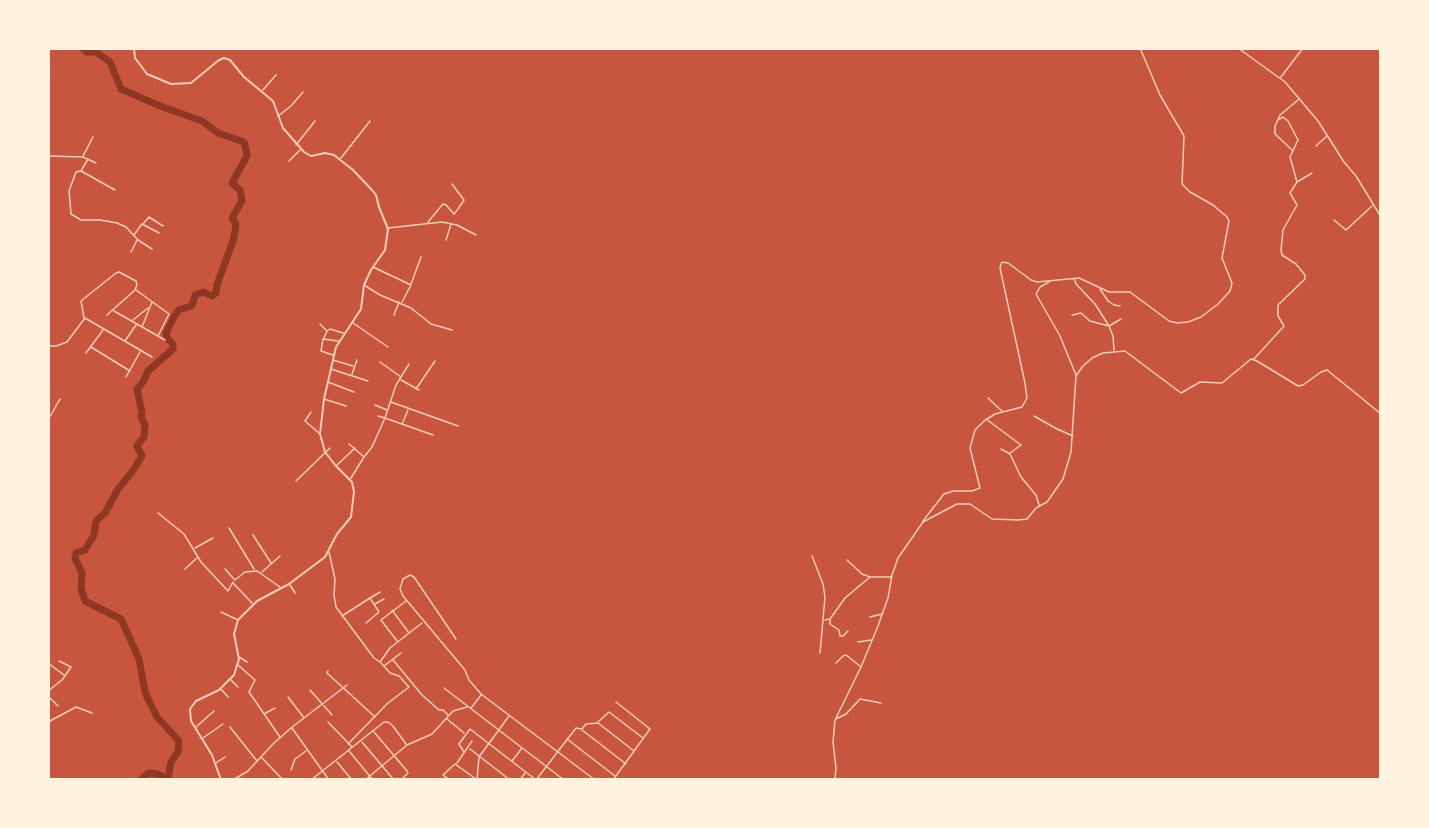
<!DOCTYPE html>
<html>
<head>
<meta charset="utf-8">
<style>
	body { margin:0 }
	#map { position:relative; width:1429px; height:828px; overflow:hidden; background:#c8553d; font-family:Inter,sans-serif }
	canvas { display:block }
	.frame { position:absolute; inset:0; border:50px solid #fff3e0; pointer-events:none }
</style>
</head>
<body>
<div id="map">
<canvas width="1429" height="828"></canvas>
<div class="frame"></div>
</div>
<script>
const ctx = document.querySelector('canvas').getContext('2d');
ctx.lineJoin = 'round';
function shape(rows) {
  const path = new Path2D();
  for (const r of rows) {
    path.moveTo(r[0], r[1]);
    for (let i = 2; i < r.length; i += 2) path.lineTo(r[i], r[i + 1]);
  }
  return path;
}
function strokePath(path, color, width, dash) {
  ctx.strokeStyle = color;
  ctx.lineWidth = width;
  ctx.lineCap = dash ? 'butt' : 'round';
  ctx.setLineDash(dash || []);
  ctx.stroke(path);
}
strokePath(shape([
	[83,48,87,52,96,52,110,62,121,89,160,106,202,121,218,133,244,142,246,149,247,156,232,183,240,190,242,201,232,218,236,224,234,238,217,285,216,293,212,296,203,292,195,295,193,303,191,306,179,310,175,315,166,333,167,338,173,344,173,349,148,371,143,382,137,389,142,412,141,417,145,425,144,437,137,446,142,456,132,472,118,489,105,513,96,521,94,535,85,550,76,553,75,558,82,573,81,588,85,601,121,619,139,659,145,692,150,703,157,717,179,741,178,752,171,762,168,779,157,774,149,773,140,780]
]), '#8f3625', 7);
strokePath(shape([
	[1238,48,1285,82,1318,121,1344,162,1356,176,1381,217],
	[48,72,50,72],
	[1281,77,1303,48],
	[263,90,276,75],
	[278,116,291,106,303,92],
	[1278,120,1283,117,1288,121,1298,140,1290,157,1297,182],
	[296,145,315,121],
	[1316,146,1327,136],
	[1292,150,1275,134,1275,126,1280,115,1298,100],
	[48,156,83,157,96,163],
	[83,156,93,137],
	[341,158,370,121],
	[88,159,81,171,115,190],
	[289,161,300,150],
	[81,171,76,172,69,191,71,214,81,220,100,220,117,223,126,227,138,240,152,249],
	[1334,220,1346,230,1372,206],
	[428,222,443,204,446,205,454,214,458,209,464,200,452,184],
	[143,224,149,217,163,226],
	[388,228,442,222,457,225,476,235],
	[134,235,142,224,159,233],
	[446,240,451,224],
	[131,252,137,240],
	[373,267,411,285,402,302],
	[1074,278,1076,284,1095,304,1109,326,1113,336,1114,350],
	[1049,282,1040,287,1036,294,1060,336,1076,375],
	[411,284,421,257],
	[364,285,380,295,411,308,431,324,452,330],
	[1100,289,1108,301,1114,305,1120,306],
	[136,290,169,314,158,336],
	[114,311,165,340],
	[394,315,399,302],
	[1072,315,1081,313,1090,321,1109,326,1121,319],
	[84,318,81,301,116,273,119,272,136,281,137,285,135,290,107,315],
	[133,320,148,308],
	[353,323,388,347],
	[320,324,326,330],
	[142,327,152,302],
	[324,338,327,331,330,329,343,333],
	[125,341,136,325],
	[48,346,56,346,67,342,85,318,152,357],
	[91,347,130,371],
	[86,353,103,330],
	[333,355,321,351,323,339,338,341],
	[1254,359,1284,326,1278,316,1278,305,1305,279,1305,275,1296,264,1282,255,1281,250,1283,230,1297,205,1290,193,1297,182,1312,173],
	[333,360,353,366],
	[380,362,401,377],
	[331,369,368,381],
	[352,374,357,360],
	[126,377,140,352],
	[401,380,419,390],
	[328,382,354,392],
	[416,389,435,361],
	[988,398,1003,412],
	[324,399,346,406],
	[391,402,458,426],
	[375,405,387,410],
	[311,412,305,421,319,433],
	[378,416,385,418,396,385,409,364],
	[1034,416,1057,429,1073,436],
	[986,419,1021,445,1010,453],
	[48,420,60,399],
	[402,424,408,410],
	[349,444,364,457,351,478],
	[1001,449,1010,454,1021,477,1036,495,1039,505],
	[364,457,372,447,385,418,433,435],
	[336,466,355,448],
	[296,481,330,448],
	[158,513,184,534,201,562,228,591,233,582],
	[923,521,944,494,953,491,972,491,980,488,970,448,975,430,984,421,995,414,1022,407,1027,398,1025,383,1000,268,1002,262,1008,263,1031,280,1037,282,1079,278,1109,292,1130,292,1169,321,1177,323,1188,322,1201,317,1218,304,1230,291,1232,283,1222,258,1229,221,1227,217,1213,205,1190,192,1182,184,1184,136,1160,95,1140,48],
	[229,528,254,569],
	[253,535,271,563],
	[195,548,213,538],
	[329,552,335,579,334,595,336,607,374,658,380,662,390,648,422,623],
	[812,556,823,584,825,597,820,653],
	[847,560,862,574,870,577,891,577],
	[185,569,198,557],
	[225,569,234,579],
	[262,572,280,556],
	[235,580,245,572,257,571,280,587],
	[233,583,252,603],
	[290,585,295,593],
	[370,598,380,592],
	[375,604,384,599],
	[392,610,409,633],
	[221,612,238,620],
	[342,616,370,598,379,612,366,623],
	[870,617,882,614],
	[830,619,845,598,870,577],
	[825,620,830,619,830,624,839,630,840,636,843,636,848,631],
	[456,639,414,577,410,575,403,579,400,589,403,596,465,670,469,680,481,694,595,780],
	[397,641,381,620,406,601],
	[858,642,871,640],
	[239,657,247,662],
	[393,660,422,695,439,710,443,710,448,715],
	[48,663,64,675],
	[836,663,843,656,846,655,860,666],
	[238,665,255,680,249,692,280,737],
	[384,666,401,653],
	[328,671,327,673,375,717],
	[231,680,238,687],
	[444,688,564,780],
	[221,689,228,697],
	[310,690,332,715],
	[48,691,62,680,71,667,59,661],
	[48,696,58,706],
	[288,697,304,718],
	[471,708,481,695],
	[264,714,275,708],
	[447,719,464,733],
	[836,719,846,714,860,699,881,703],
	[48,722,76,707,92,713],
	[328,722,352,747],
	[598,722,609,712,643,738],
	[598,723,634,751],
	[196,727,214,711],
	[230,727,257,761],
	[292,728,329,780],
	[582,730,626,764],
	[374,732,407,771,408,773,401,780],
	[203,738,223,724],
	[567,739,615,776],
	[362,742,394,780],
	[348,744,388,703,409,687,399,676,390,673,381,663],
	[470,749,510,780],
	[349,751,373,780],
	[464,752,459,744,470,729,536,780,576,728,582,729,586,724,598,723],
	[262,758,283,780],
	[512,761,522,748],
	[337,762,352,780],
	[216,763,225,757],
	[457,763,472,741],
	[291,770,295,759,306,751],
	[233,780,248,771,273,744,291,728,347,685],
	[311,780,384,722,388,722,393,726,406,744],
	[365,780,407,745,432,734,453,711,467,707],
	[450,780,443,775,455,764,476,779],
	[477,780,479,757,509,716],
	[520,780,525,773],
	[613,780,650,729,616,702],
	[835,780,836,768,833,742,835,720,861,667,878,626,888,598,892,575,898,558,923,522,957,504,970,504,992,519,1018,520,1027,519,1036,508,1047,502,1063,479,1071,452,1076,376,1082,367,1092,358,1103,353,1125,351,1181,393,1200,382,1222,383,1251,359,1257,361,1298,386,1303,385,1321,372,1327,370,1381,414]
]), '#f1ccb7', 1.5);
strokePath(shape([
	[134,48,135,58,147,74,171,84,191,83,219,60,224,58,230,60,244,77,273,101,283,128,304,152,311,156,325,153,334,155,353,170,372,190,376,195,379,207,388,229,385,250,371,270,364,285,361,309,336,347,324,399,320,434,322,441,325,452,336,466,352,482,354,492,351,517,337,534,325,557,289,584,257,601,238,620,234,634,239,659,234,675,219,690,196,701,190,709,191,721,212,755,221,780]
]), '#f1ccb7', 2);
</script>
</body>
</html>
